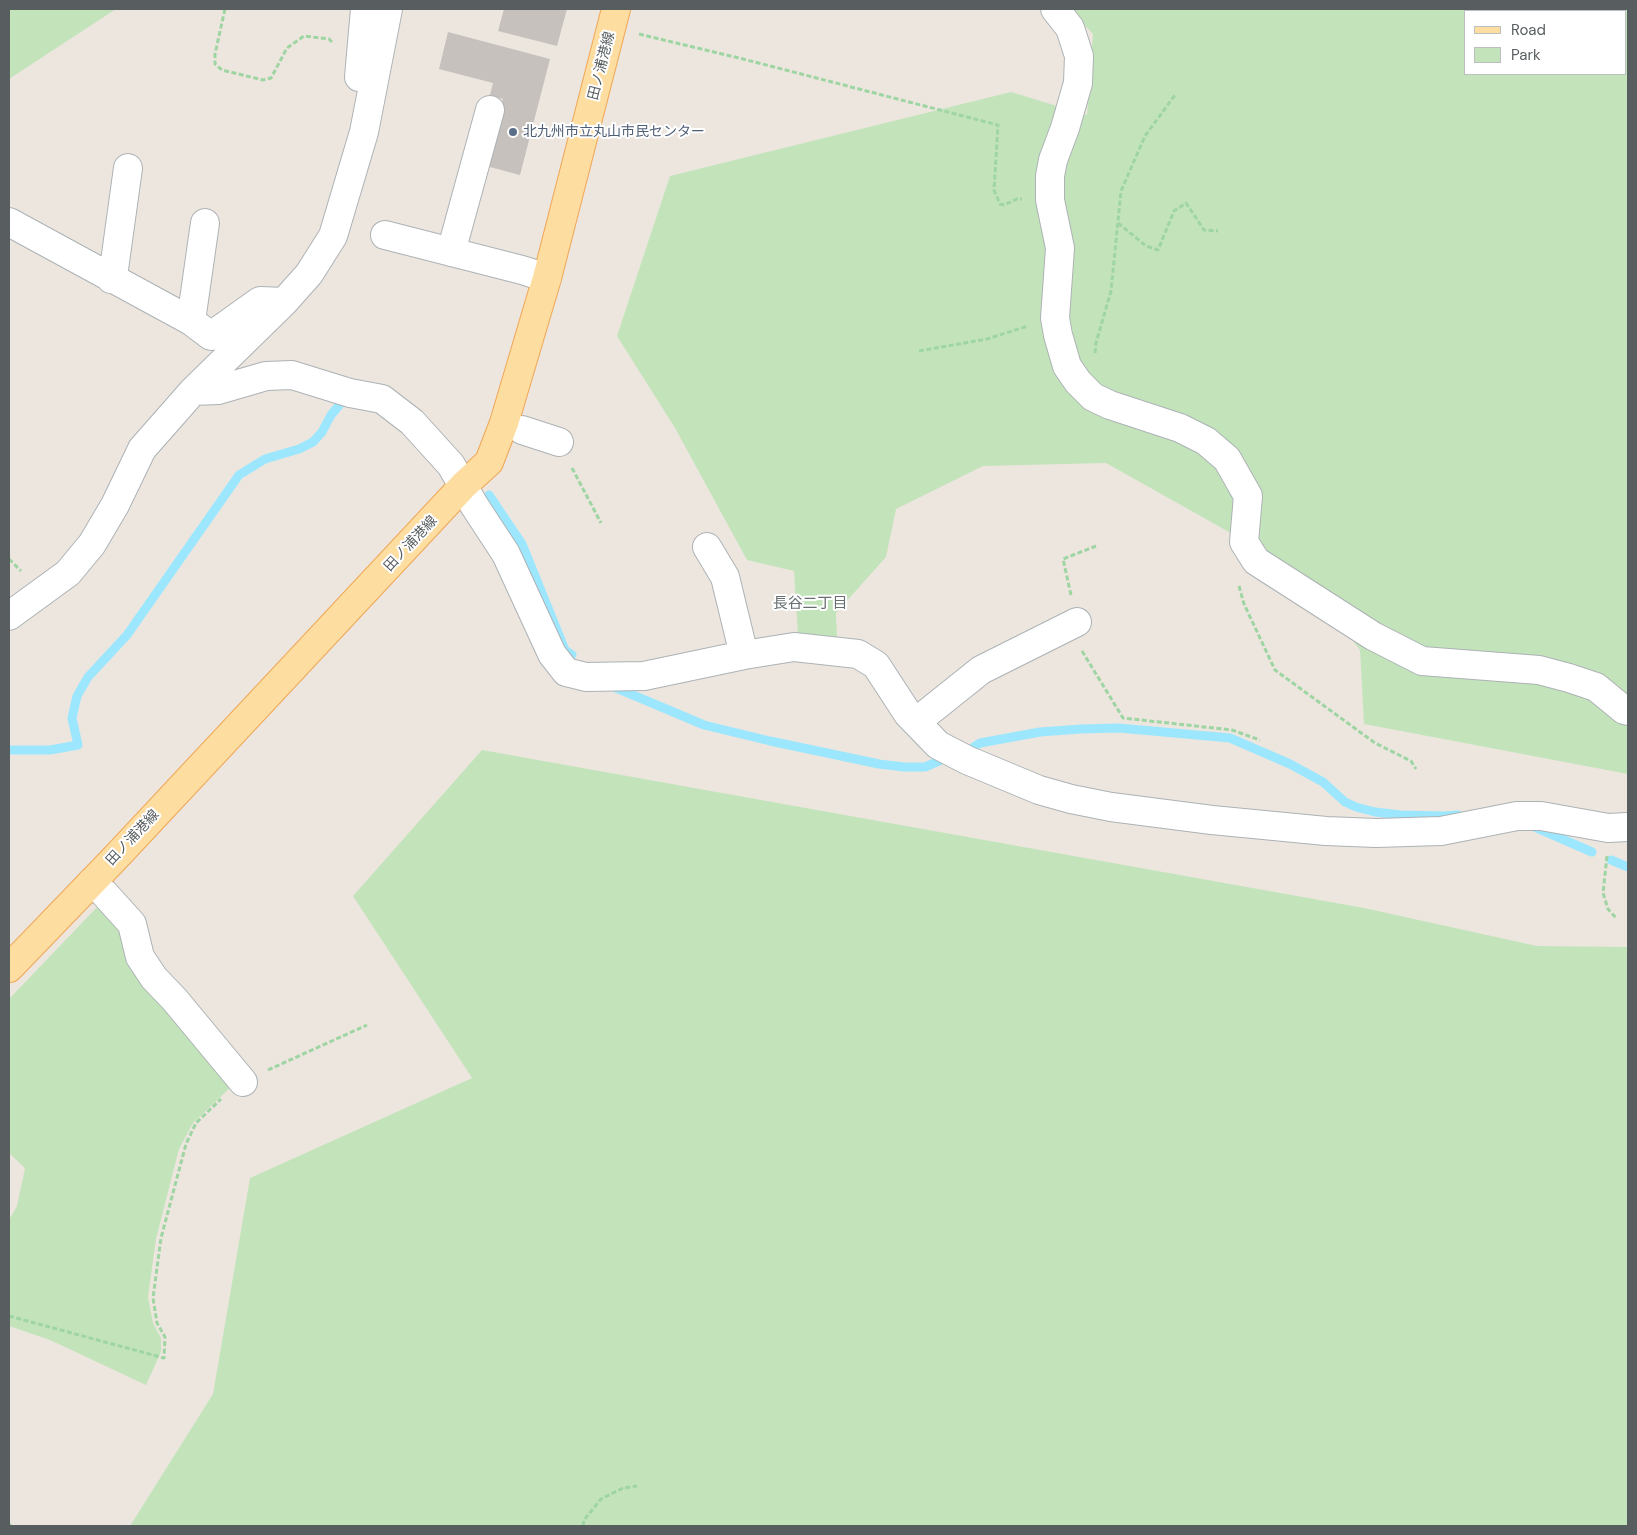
<!DOCTYPE html>
<html>
<head>
<meta charset="utf-8">
<style>
	body { margin:0 }
	#map { position:relative; width:1637px; height:1535px; overflow:hidden; background:#ece6df; font-family:"DM Sans",sans-serif }
	canvas { display:block }
	.frame { position:absolute; inset:0; border:10px solid #585e60; pointer-events:none }
	.legend { position:absolute; left:1464px; top:10px; width:162px; height:65px; box-sizing:border-box; background:#fff; border:1px solid #bcbfbf; margin:0; padding:6px 9px; list-style:none; font-size:15px; color:#585e60 }
	.legend li { display:flex; align-items:center; gap:10px; height:25px }
	.legend b { width:25px; border:1px solid #bcbfbf }
</style>
</head>
<body>
<div id="map">
<canvas width="1637" height="1535"></canvas>
<div class="frame"></div>
<ul class="legend">
<li><b style="height:6px;background:#fedda1"></b>Road</li>
<li><b style="height:14px;background:#c3e4bb"></b>Park</li>
</ul>
</div>
<script>
const ctx = document.querySelector('canvas').getContext('2d');
ctx.lineJoin = 'round';
function fill(path, color) {
  ctx.fillStyle = color;
  ctx.fill(path, 'evenodd');
}
function shape(rows) {
  const path = new Path2D();
  for (const r of rows) {
    path.moveTo(r[0], r[1]);
    for (let i = 2; i < r.length; i += 2) path.lineTo(r[i], r[i + 1]);
  }
  return path;
}
function strokePath(path, color, width, dash) {
  ctx.strokeStyle = color;
  ctx.lineWidth = width;
  ctx.lineCap = dash ? 'butt' : 'round';
  ctx.setLineDash(dash || []);
  ctx.stroke(path);
}
function label(font, color, halo, rows, align = 'center') {
  ctx.font = font + ' "DM Sans","Noto Sans JP",sans-serif';
  ctx.lineWidth = 4;
  ctx.setLineDash([]);
  ctx.textBaseline = 'middle';
  ctx.strokeStyle = halo;
  ctx.fillStyle = color;
  for (const [text, x, y, turn = 0] of rows) {
    ctx.save();
    ctx.translate(x, y);
    ctx.rotate((+turn || 0) * Math.PI / 180);
    ctx.textAlign = isNaN(turn) ? turn : align;
    if (halo) ctx.strokeText(text, 0, 0);
    ctx.fillText(text, 0, 0);
    ctx.restore();
  }
}
fill(shape([
	[9,9,116,9,9,79],
	[1069,9,1628,9,1628,774,1364,724,1360,650,1302,573,1106,463,983,466,896,509,886,557,836,613,837,638,798,635,794,571,747,560,675,428,617,336,670,176,1011,92,1087,115,1093,34],
	[1466,11,1626,11,1626,74,1466,74],
	[482,750,1364,908,1537,946,1628,947,1628,1526,130,1526,213,1394,250,1178,472,1078,353,896],
	[101,903,235,1083,193,1123,179,1149,156,1239,148,1297,153,1323,161,1338,161,1352,146,1385,50,1340,9,1326,9,1220,17,1206,25,1168,9,1153,9,999]
]), '#c3e4bb');
strokePath(shape([
	[489,495,522,544,565,650,572,655],
	[614,687,704,725,770,741,879,764,904,767,925,767,946,758],
	[9,750,50,750,78,745,72,718,77,696,88,677,127,635,239,475,265,459,299,449,313,442,322,432,331,415,346,397],
	[966,752,980,743,1040,732,1081,729,1119,728,1230,738,1290,764,1323,782,1345,802,1356,807,1375,812,1401,815,1445,816,1458,815],
	[1530,825,1592,852],
	[1611,860,1628,867]
]), '#9ce7fe', 9);
fill(shape([
	[504,9,567,9,557,46,498,31],
	[448,32,550,59,520,175,486,166,503,99,490,95,493,83,439,69]
]), '#c6c1bd');
const minor = shape([
	[1055,9,1070,28,1079,56,1078,83,1065,128,1053,160,1050,176,1050,200,1060,248,1055,318,1058,335,1067,366,1078,382,1093,397,1110,405,1180,428,1206,441,1227,459,1248,496,1244,542,1256,561,1373,636,1422,661,1539,670,1569,678,1596,687,1624,710,1628,711],
	[359,77,365,9],
	[9,222,191,321,211,336,260,301,284,302],
	[385,235,522,270,547,278],
	[451,252,490,110],
	[111,279,114,269,128,168],
	[191,321,205,223],
	[193,391,218,390,266,376,292,375,350,393,382,399,412,422,451,465,474,505,506,554,552,654,566,672,586,677,644,676,744,655,794,647,858,654,876,665,908,714,938,745,967,760,1039,790,1071,799,1111,807,1212,820,1326,831,1376,833,1441,831,1517,816,1541,816,1608,828,1628,827],
	[522,430,559,442],
	[707,547,725,577,744,655],
	[9,616,68,573,92,544,115,505,142,449,193,391,284,302,309,274,333,236,364,132,388,9],
	[916,722,981,670,1077,622],
	[91,883,104,893,132,924,140,957,154,978,175,1000,243,1082]
]);
const major = shape([
	[9,968,117,856,464,485,489,462,504,423,547,278,616,9]
]);
strokePath(minor, '#adb2b5', 30);
strokePath(major, '#f0a654', 30);
strokePath(shape([
	[225,9,215,54,215,64,222,70,263,80,271,78,287,48,304,36,329,39,332,42],
	[639,34,747,60,998,125,994,190,1000,204,1004,205,1017,199,1022,199],
	[1118,223,1146,246,1158,250,1174,211,1186,203,1204,230,1218,231],
	[919,351,987,339,1028,326],
	[1095,353,1096,343,1111,291,1121,191,1145,136,1175,95],
	[572,468,601,523],
	[9,559,21,571],
	[1239,586,1244,604,1275,670,1375,743,1411,761,1416,769],
	[1071,595,1063,559,1096,546],
	[1082,651,1123,718,1232,730,1260,740],
	[1607,856,1603,893,1608,909,1617,919],
	[268,1070,367,1025],
	[9,1316,164,1358,165,1337,157,1323,153,1298,161,1238,186,1144,196,1123,221,1099],
	[9,1524,11,1526],
	[583,1526,584,1520,601,1499,623,1488,637,1486]
]), '#9ed5a2', 3, [5, 2.5]);
strokePath(minor, '#fff', 28);
strokePath(major, '#fedda1', 28);
for (const [x, y, r, color] of [
	[513,132,5,"#5c6f8a"]
]) {
  const dot = new Path2D();
  dot.arc(x, y, r, 0, 2 * Math.PI);
  ctx.fillStyle = color;
  ctx.fill(dot);
  strokePath(dot, '#fff', 2);
}
label('14px', '#585e60', '#fff', [
	["田ノ浦港線",602,66,-76],
	["田ノ浦港線",411,544,-47],
	["田ノ浦港線",133,838,-47]
]);
label('14px', '#4e5e75', '#fff', [
	["北九州市立丸山市民センター",523,132]
], 'left');
label('15px', '#697072', '#fff', [
	["長谷二丁目",810,604]
]);
</script>
</body>
</html>
